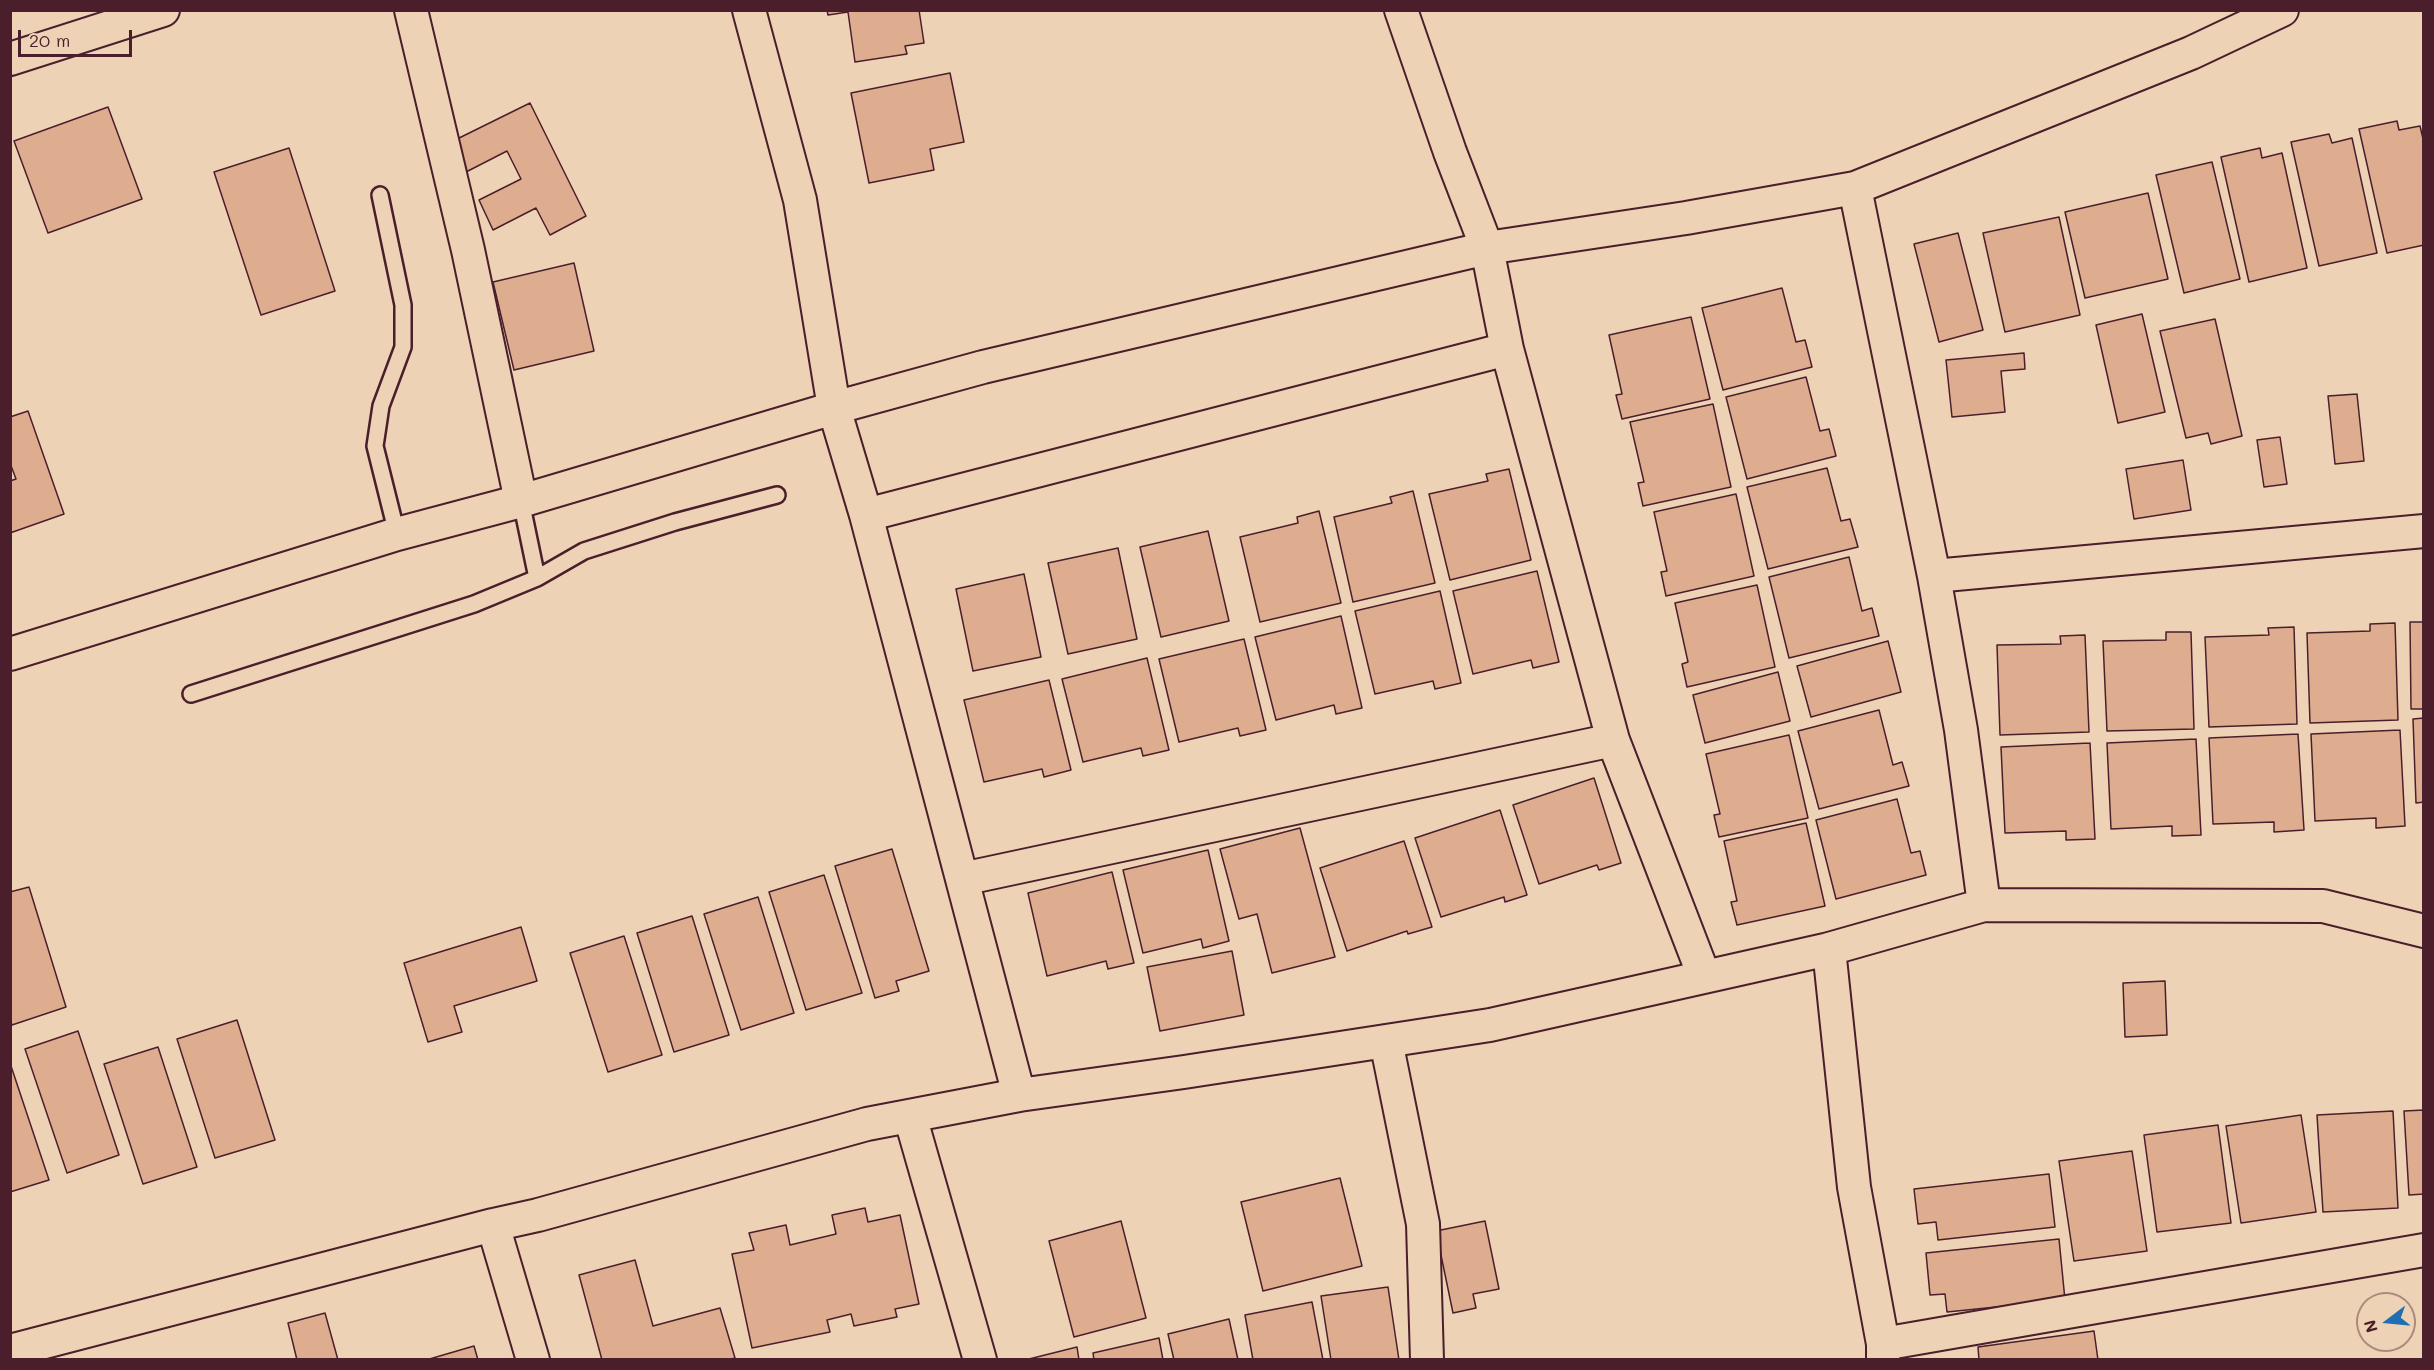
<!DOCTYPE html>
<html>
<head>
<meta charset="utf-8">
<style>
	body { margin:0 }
	#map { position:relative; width:2434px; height:1370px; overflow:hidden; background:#eed2b5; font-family:Mali,sans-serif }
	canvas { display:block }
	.frame { position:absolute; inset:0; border:12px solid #4a1f2b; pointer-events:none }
	.north { position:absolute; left:2356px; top:1292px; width:60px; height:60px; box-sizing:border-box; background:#eed2b5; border:2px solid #ac8a7e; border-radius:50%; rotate:254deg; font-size:16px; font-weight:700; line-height:24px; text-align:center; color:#4a1f2b }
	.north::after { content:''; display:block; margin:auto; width:21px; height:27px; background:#1f6fb2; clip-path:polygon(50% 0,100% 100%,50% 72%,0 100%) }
	.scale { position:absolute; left:18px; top:30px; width:114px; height:27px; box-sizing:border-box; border:3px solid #4a1f2b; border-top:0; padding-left:8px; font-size:18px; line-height:21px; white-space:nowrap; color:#4a1f2b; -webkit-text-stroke:4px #eed2b5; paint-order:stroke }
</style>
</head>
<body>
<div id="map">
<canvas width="2434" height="1370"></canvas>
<div class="frame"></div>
<div class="north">N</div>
<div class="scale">20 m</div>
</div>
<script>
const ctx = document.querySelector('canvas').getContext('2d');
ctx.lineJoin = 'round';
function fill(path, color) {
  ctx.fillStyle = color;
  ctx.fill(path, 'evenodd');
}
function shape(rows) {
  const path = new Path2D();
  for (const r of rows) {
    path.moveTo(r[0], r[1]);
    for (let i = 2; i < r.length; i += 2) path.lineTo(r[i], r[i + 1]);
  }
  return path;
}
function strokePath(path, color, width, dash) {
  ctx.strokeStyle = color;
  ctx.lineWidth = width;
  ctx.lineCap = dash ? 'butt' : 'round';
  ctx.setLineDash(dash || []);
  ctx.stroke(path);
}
const building = shape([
	[827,10,919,10,924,43,905,46,907,54,855,62,848,12,828,15,827,10],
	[950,73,964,142,930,149,934,170,869,183,851,93,950,73],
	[530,103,586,216,550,235,536,208,493,230,479,200,521,179,507,151,466,172,451,142,530,103],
	[108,107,142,199,48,233,14,141,108,107],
	[2397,121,2399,130,2420,126,2424,143,2424,245,2387,253,2359,129,2397,121],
	[2329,134,2332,143,2352,138,2377,253,2319,266,2291,142,2329,134],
	[289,148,335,291,261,315,214,172,289,148],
	[2260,148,2262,158,2282,153,2307,268,2249,282,2221,157,2260,148],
	[2212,162,2240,279,2184,293,2156,175,2212,162],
	[2148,193,2168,279,2085,298,2065,212,2148,193],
	[2059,217,2080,315,2005,332,1983,233,2059,217],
	[1958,233,1983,330,1939,342,1914,244,1958,233],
	[574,263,594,351,514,370,493,282,574,263],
	[1782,288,1796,342,1805,340,1812,367,1723,390,1702,308,1782,288],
	[2142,314,2165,412,2118,423,2096,325,2142,314],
	[1691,317,1710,399,1622,419,1616,395,1622,394,1609,335,1691,317],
	[2215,319,2242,436,2211,444,2208,433,2186,438,2160,331,2215,319],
	[2024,353,2025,369,2001,371,2005,412,1952,417,1946,360,2024,353],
	[1806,377,1820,431,1829,429,1836,456,1747,479,1726,397,1806,377],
	[2357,394,2364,461,2335,464,2328,396,2357,394],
	[1713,404,1731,487,1643,506,1638,483,1644,482,1630,422,1713,404],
	[28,411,64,514,10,533,10,481,16,479,10,463,10,417,28,411],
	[2280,437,2287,484,2264,487,2257,440,2280,437],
	[2183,460,2191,510,2134,519,2126,469,2183,460],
	[1827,468,1841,521,1850,519,1858,547,1768,569,1747,487,1827,468],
	[1509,469,1531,560,1450,580,1429,494,1488,481,1486,474,1509,469],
	[1413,491,1435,583,1353,602,1334,517,1392,503,1390,497,1413,491],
	[1736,494,1754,576,1666,596,1661,572,1667,571,1654,512,1736,494],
	[1319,511,1341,603,1260,622,1240,537,1298,523,1297,517,1319,511],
	[1208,531,1229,621,1161,637,1140,547,1208,531],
	[1118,548,1137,639,1068,654,1048,563,1118,548],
	[1849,557,1862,611,1872,608,1879,636,1789,658,1769,577,1849,557],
	[1537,571,1559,662,1533,668,1531,660,1473,674,1453,591,1537,571],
	[1024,574,1041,657,973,671,956,589,1024,574],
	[1757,585,1775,667,1687,687,1682,664,1688,662,1675,603,1757,585],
	[1440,591,1461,683,1435,689,1433,681,1375,694,1355,611,1440,591],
	[1341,616,1362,708,1336,714,1334,705,1276,720,1255,637,1341,616],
	[2410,622,2424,622,2424,709,2411,709,2410,622],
	[2395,623,2398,720,2310,723,2307,633,2370,631,2370,624,2395,623],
	[2294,627,2297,724,2209,727,2205,637,2269,635,2268,628,2294,627],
	[2166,632,2191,632,2194,729,2107,731,2103,641,2166,640,2166,632],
	[2085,635,2089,732,2000,735,1997,645,2061,644,2060,636,2085,635],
	[1244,639,1266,730,1240,736,1238,728,1179,742,1159,659,1244,639],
	[1888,641,1901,692,1811,717,1797,666,1888,641],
	[1147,658,1169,750,1143,756,1141,748,1083,762,1062,679,1147,658],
	[1778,672,1790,721,1705,743,1693,695,1778,672],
	[1049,680,1071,770,1044,777,1042,769,984,782,964,700,1049,680],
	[1879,710,1893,765,1902,762,1909,786,1819,809,1798,731,1879,710],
	[2424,718,2424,802,2416,803,2413,719,2424,718],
	[2400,730,2405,826,2376,828,2376,818,2315,821,2311,734,2400,730],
	[2298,734,2304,830,2274,832,2274,822,2213,824,2209,738,2298,734],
	[1789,735,1808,818,1719,837,1714,815,1720,814,1706,754,1789,735],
	[2196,739,2201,835,2172,836,2172,826,2111,829,2107,743,2196,739],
	[2090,743,2095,839,2066,840,2066,831,2005,833,2001,747,2090,743],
	[1594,778,1621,863,1599,870,1597,865,1539,884,1513,805,1594,778],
	[1897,799,1911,853,1920,851,1926,875,1836,899,1816,820,1897,799],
	[1500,810,1527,895,1505,902,1504,897,1441,917,1415,838,1500,810],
	[1806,823,1825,906,1737,925,1731,902,1737,901,1724,841,1806,823],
	[1300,828,1335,957,1272,973,1257,914,1239,919,1220,849,1300,828],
	[1404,841,1432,927,1408,934,1407,931,1347,951,1320,868,1404,841],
	[892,849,929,971,896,981,899,991,875,998,835,866,892,849],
	[1208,850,1229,941,1203,948,1201,939,1143,953,1123,870,1208,850],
	[1112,872,1134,963,1108,969,1106,961,1047,976,1028,893,1112,872],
	[824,875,862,993,806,1010,769,892,824,875],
	[29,887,66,1007,12,1025,10,1019,10,892,29,887],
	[758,897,794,1013,741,1030,704,914,758,897],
	[692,916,729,1035,674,1052,637,933,692,916],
	[521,927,537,981,454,1006,462,1032,428,1042,404,963,521,927],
	[624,936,662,1055,608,1072,570,953,624,936],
	[1232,951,1244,1015,1160,1031,1147,967,1232,951],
	[2165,981,2167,1035,2125,1037,2123,983,2165,981],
	[237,1020,275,1140,215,1158,177,1039,237,1020],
	[78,1031,119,1155,67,1173,25,1049,78,1031],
	[158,1047,197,1167,143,1184,104,1064,158,1047],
	[10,1063,49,1180,10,1192,10,1063],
	[2424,1110,2424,1194,2409,1195,2404,1111,2424,1110],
	[2393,1111,2398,1208,2323,1212,2317,1115,2393,1111],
	[2301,1115,2316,1212,2241,1223,2226,1126,2301,1115],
	[2218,1125,2231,1223,2157,1232,2144,1135,2218,1125],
	[2132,1151,2147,1251,2074,1261,2059,1161,2132,1151],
	[2049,1174,2055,1227,1938,1240,1936,1222,1918,1224,1914,1189,2049,1174],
	[1340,1178,1362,1266,1263,1291,1241,1202,1340,1178],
	[865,1208,868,1222,900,1215,919,1304,895,1309,897,1317,854,1326,851,1314,827,1320,830,1332,752,1348,732,1254,754,1250,749,1233,786,1225,790,1245,836,1234,832,1215,865,1208],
	[1121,1221,1146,1318,1074,1337,1049,1241,1121,1221],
	[1485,1221,1499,1289,1473,1294,1476,1308,1453,1313,1436,1231,1485,1221],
	[2059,1239,2065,1300,1947,1312,1945,1294,1930,1295,1926,1253,2059,1239],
	[635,1260,653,1326,720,1308,735,1358,728,1360,602,1360,579,1275,635,1260],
	[1388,1287,1399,1360,1331,1360,1321,1296,1388,1287],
	[1312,1302,1323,1360,1253,1360,1245,1315,1312,1302],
	[325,1313,338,1360,297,1360,288,1323,325,1313],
	[1229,1319,1238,1360,1174,1360,1168,1334,1229,1319],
	[2094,1331,2098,1360,1979,1360,1978,1347,2094,1331],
	[1159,1338,1163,1360,1094,1360,1093,1353,1159,1338],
	[474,1346,478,1360,426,1360,474,1346],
	[1077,1347,1079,1360,1025,1360,1077,1347]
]);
fill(building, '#dead90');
strokePath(building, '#4a1f2b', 1.5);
const lane = shape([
	[380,195,403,305,403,347,381,406,375,446,397,534],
	[521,501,537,578],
	[191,694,474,604,537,578,584,551,675,522,777,495]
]);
const street = shape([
	[411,10,468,250,521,501],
	[749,10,800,200,834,408,866,515,1019,1095],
	[1401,10,1450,152,1487,248,1507,349,1613,740,1704,976],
	[10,59,163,10],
	[1855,188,1934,576,1961,730,1984,905],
	[866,515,1507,349],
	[1934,576,2424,531],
	[10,654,397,534,521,501,834,408,983,367,1487,248,1686,218,1855,188,2191,53,2282,10],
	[962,879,1613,740],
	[1829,949,1854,1187,1883,1344,1883,1360],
	[1386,1041,1423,1224,1427,1360],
	[910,1116,980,1360],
	[493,1225,533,1360],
	[1883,1344,2424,1250],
	[10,1351,493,1225,538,1215,867,1124,1019,1095,1184,1072,1490,1025,1829,949,1984,905,2323,906,2424,931]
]);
strokePath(lane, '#4a1f2b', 20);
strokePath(street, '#4a1f2b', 36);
strokePath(lane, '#eed2b5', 15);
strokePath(street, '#eed2b5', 32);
</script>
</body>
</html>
